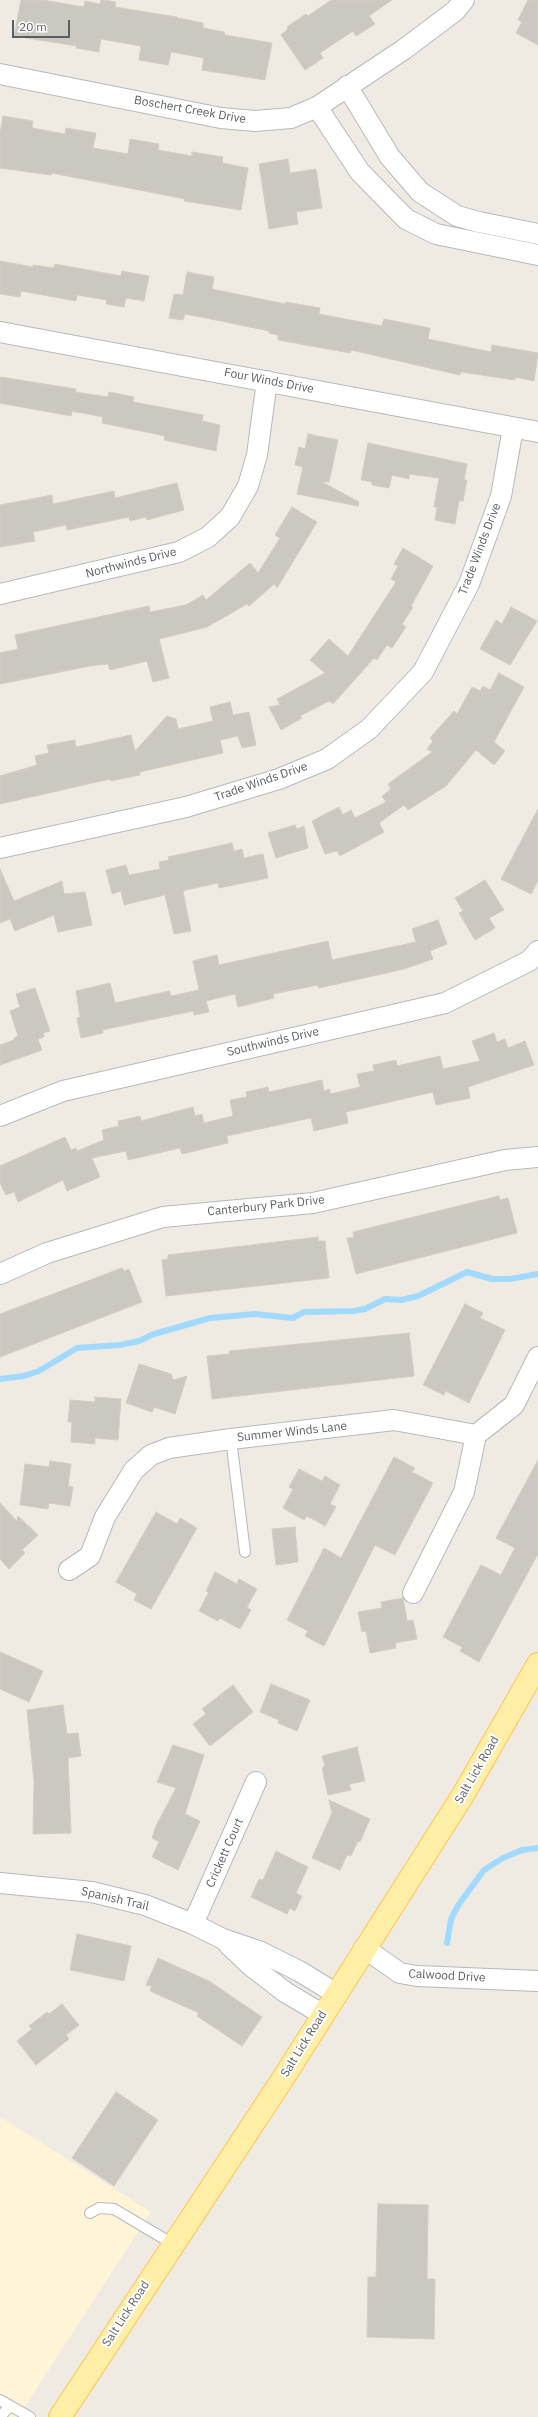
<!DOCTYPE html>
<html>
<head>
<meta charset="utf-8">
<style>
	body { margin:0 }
	#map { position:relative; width:538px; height:2417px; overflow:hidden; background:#efebe2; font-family:"IBM Plex Sans",sans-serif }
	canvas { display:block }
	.scale { position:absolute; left:12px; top:20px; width:58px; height:18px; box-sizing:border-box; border:2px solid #5a5f64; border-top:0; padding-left:5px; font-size:12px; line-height:14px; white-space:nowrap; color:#5a5f64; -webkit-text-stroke:3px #fff; paint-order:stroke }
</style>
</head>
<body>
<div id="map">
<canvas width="538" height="2417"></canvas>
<div class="scale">20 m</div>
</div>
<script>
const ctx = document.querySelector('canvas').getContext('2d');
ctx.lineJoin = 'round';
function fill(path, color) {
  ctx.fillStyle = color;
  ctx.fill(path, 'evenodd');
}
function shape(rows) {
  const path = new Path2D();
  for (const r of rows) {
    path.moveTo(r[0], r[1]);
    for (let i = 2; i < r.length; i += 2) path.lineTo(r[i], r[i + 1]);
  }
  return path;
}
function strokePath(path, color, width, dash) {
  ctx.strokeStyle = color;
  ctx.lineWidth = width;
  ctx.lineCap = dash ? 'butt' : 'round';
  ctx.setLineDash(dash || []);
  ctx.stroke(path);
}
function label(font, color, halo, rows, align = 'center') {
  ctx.font = font + ' "IBM Plex Sans",sans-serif';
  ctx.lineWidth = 4;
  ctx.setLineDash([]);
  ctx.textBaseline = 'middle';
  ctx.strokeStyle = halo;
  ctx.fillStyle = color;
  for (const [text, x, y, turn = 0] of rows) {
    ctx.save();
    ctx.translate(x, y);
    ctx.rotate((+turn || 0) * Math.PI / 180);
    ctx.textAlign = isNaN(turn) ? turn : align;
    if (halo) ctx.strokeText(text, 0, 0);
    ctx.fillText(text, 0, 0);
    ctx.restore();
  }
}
fill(shape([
	[2,2118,151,2212,18,2417,0,2417,0,2121]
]), '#fff4d6');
strokePath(shape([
	[0,1379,24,1376,39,1371,77,1348,120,1345,139,1341,154,1334,210,1318,255,1314,293,1318,304,1312,353,1311,365,1309,385,1299,401,1300,418,1296,467,1272,492,1279,510,1279,538,1274],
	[447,1943,451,1919,459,1904,484,1870,503,1858,522,1850,538,1848]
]), '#a1d9ff', 6);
const building = shape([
	[21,0,43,0,84,7,85,1,100,4,101,0,104,0,116,2,115,7,177,17,178,18,203,23,203,28,224,32,225,35,272,43,265,80,202,70,204,58,171,52,168,65,139,60,141,46,101,39,99,52,76,48,77,46,14,36,21,0],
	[331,0,392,0,369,16,375,24,356,36,353,31,320,53,323,58,305,70,281,35,287,30,288,26,306,14,308,16,331,0],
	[528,0,538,0,538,45,516,33,522,22,518,20,528,0],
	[3,116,33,121,32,128,65,134,66,128,96,133,93,148,128,154,130,139,159,144,158,150,192,156,192,152,223,157,222,163,248,168,241,210,184,201,185,199,52,173,51,175,0,168,0,134,3,116],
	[288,159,290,173,316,169,322,208,296,212,298,224,269,229,259,164,288,159],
	[0,261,33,267,33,265,54,268,55,264,121,276,122,271,149,276,144,301,126,298,124,307,106,304,107,300,77,295,76,301,21,291,20,297,0,294,0,261],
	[187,272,214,277,212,289,285,304,286,302,320,308,319,314,382,326,384,319,430,328,428,339,491,352,492,345,538,353,534,381,515,377,515,380,461,372,460,375,351,350,350,353,278,340,278,335,269,333,269,331,221,321,185,314,183,320,169,318,174,294,183,295,187,272],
	[0,377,76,389,75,392,108,397,109,392,134,397,133,402,203,415,202,421,220,425,216,451,164,440,165,436,102,423,103,417,72,411,71,416,0,403,0,377],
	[308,434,338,440,329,482,322,482,359,502,358,506,297,494,303,467,295,465,299,447,305,449,308,434],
	[368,443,467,464,464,480,467,480,463,501,459,501,455,524,435,520,437,507,434,507,439,478,409,474,409,479,392,475,389,488,372,485,372,482,361,480,368,443],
	[177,483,184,510,147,520,146,517,130,521,129,517,67,530,66,525,33,532,35,541,0,547,0,505,52,495,53,504,114,491,115,498,177,483],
	[292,507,317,522,277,588,274,584,249,606,247,604,207,627,159,639,169,678,153,682,147,661,110,670,108,664,90,666,0,684,0,653,18,649,15,635,149,606,150,612,186,605,203,595,206,600,250,563,258,573,280,538,275,535,292,507],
	[403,548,433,566,411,606,413,607,402,624,406,627,392,648,387,645,377,660,374,658,333,704,329,701,300,716,302,718,281,730,269,707,280,705,277,699,325,673,310,660,329,639,348,656,396,582,391,579,398,566,394,564,403,548],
	[511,607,537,621,510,665,480,649,496,620,502,624,511,607],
	[499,673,524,687,494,742,505,751,494,765,476,750,446,786,408,810,404,805,379,823,384,832,340,856,337,851,325,854,312,821,339,807,343,815,351,810,355,818,386,802,382,796,391,789,388,784,432,752,427,749,433,741,430,738,454,711,457,714,472,687,480,691,483,686,490,690,499,673],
	[230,702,233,715,249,712,256,745,242,748,238,736,220,740,223,753,140,772,140,775,111,781,110,779,0,804,0,776,37,765,35,756,49,753,47,745,75,740,76,747,131,735,135,751,167,716,176,719,178,729,213,721,210,707,230,702],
	[538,809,538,881,531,894,501,879,538,809],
	[295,825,297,829,304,826,308,848,276,858,268,833,295,825],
	[232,843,234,851,242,849,244,858,263,854,268,878,219,888,218,883,186,890,183,892,191,931,174,934,165,895,124,905,121,891,112,894,106,870,126,865,129,875,160,869,159,862,169,860,168,857,232,843],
	[0,869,14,901,62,881,64,894,85,892,92,925,58,932,54,915,15,931,10,919,0,923,0,869],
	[485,880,504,910,489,918,495,928,475,940,459,913,463,911,455,898,485,880],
	[438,920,447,944,430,951,433,959,404,969,319,988,318,985,273,994,274,998,238,1007,235,994,206,1001,209,1012,194,1015,193,1011,102,1030,103,1033,81,1038,77,1018,80,1017,76,991,110,983,115,1003,169,991,171,996,199,990,193,961,217,955,219,965,328,941,332,960,416,942,412,929,438,920],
	[35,988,50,1031,43,1033,44,1037,38,1039,42,1050,0,1065,0,1045,14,1040,14,1038,18,1036,10,1011,20,1007,16,994,35,988],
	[494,1033,497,1042,505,1039,508,1048,525,1041,534,1065,468,1087,470,1098,436,1105,433,1092,346,1112,348,1123,314,1131,311,1118,227,1136,228,1143,182,1154,180,1148,128,1160,126,1151,92,1158,100,1177,67,1191,63,1180,18,1202,14,1192,6,1195,0,1183,0,1166,65,1137,71,1150,76,1148,77,1151,104,1140,102,1130,119,1126,118,1121,140,1116,141,1121,193,1107,195,1116,202,1114,204,1123,233,1116,230,1100,247,1097,246,1092,268,1087,269,1092,322,1080,324,1091,330,1089,330,1094,360,1087,357,1074,374,1071,373,1065,396,1060,397,1066,440,1056,443,1069,480,1061,472,1041,494,1033],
	[499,1196,500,1200,508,1198,517,1233,356,1274,347,1238,354,1238,353,1232,499,1196],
	[318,1237,318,1241,325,1241,329,1278,166,1296,162,1260,168,1259,168,1255,318,1237],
	[122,1268,124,1271,129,1269,142,1302,0,1357,0,1314,122,1268],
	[465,1304,483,1313,480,1318,505,1330,469,1403,446,1391,444,1395,423,1385,465,1304],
	[409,1333,414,1376,212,1399,207,1356,230,1354,229,1351,409,1333],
	[139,1364,171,1374,173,1380,187,1376,175,1414,154,1407,152,1412,126,1403,139,1364],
	[95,1397,121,1399,118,1440,95,1438,95,1444,71,1442,72,1422,68,1422,70,1400,95,1402,95,1397],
	[394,1457,415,1468,412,1472,433,1483,395,1555,375,1545,324,1646,305,1636,308,1631,287,1620,324,1548,341,1558,394,1457],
	[538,1460,538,1554,479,1662,460,1651,462,1647,443,1637,481,1565,501,1575,515,1548,496,1538,538,1460],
	[50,1461,71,1464,68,1486,73,1487,70,1506,49,1503,48,1509,20,1505,25,1464,49,1467,50,1461],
	[299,1469,322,1481,325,1476,340,1485,330,1504,336,1507,325,1526,307,1516,304,1520,283,1508,293,1489,289,1487,299,1469],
	[0,1503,17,1521,18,1516,38,1535,22,1550,25,1553,9,1569,0,1559,0,1503],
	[156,1512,177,1524,180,1518,197,1528,151,1609,134,1600,137,1594,116,1582,156,1512],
	[295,1527,298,1562,276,1565,272,1529,295,1527],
	[215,1572,237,1584,239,1579,257,1589,247,1607,251,1610,240,1629,220,1618,218,1621,199,1611,209,1592,206,1591,215,1572],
	[403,1598,407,1621,413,1620,417,1639,395,1643,396,1648,370,1653,366,1631,362,1632,358,1612,382,1608,381,1602,403,1598],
	[0,1652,43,1671,29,1702,0,1689,0,1652],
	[271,1684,310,1700,297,1731,278,1723,279,1720,260,1712,271,1684],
	[233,1685,253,1712,210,1746,193,1724,206,1714,202,1709,233,1685],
	[63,1705,67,1734,78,1733,81,1756,68,1758,71,1833,33,1834,34,1781,27,1710,63,1705],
	[173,1745,204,1755,185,1814,200,1821,178,1870,152,1857,159,1842,152,1838,156,1826,176,1788,157,1782,173,1745],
	[357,1747,365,1781,349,1784,351,1790,328,1795,323,1773,323,1767,325,1766,322,1756,357,1747],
	[329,1800,370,1819,360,1842,358,1841,351,1856,347,1855,340,1870,312,1858,332,1813,329,1800],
	[276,1851,308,1867,296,1893,302,1896,295,1911,290,1908,287,1914,251,1897,259,1879,263,1880,276,1851],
	[77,1934,131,1946,124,1981,70,1970,77,1934],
	[158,1958,209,1981,262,2017,242,2046,197,2016,199,2013,150,1991,152,1986,146,1985,158,1958],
	[62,2004,79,2025,66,2035,69,2039,36,2065,17,2041,32,2029,29,2026,47,2012,49,2014,62,2004],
	[116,2092,158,2120,114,2186,72,2158,116,2092],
	[378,2204,428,2205,427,2279,435,2279,434,2339,367,2337,368,2277,376,2277,378,2204]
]);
fill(building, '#cbc8c1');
strokePath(building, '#d4cdbf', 1);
const lane = shape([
	[231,1439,245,1552],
	[90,2213,99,2208,114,2209,173,2244],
	[0,2400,30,2417],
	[0,2417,10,2406]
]);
const street = shape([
	[0,74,221,118,255,121,291,118,317,107,403,50,455,11,464,0],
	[347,86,390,157,420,192,457,216,479,222,538,234],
	[317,107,360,172,406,219,436,234,538,255],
	[0,332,538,432],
	[0,594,179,552,208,537,230,517,248,486,257,455,267,381],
	[0,848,186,807,279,779,327,759,369,729,423,672,469,584,501,496,513,428],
	[0,1116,63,1091,445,1003,529,961,538,951],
	[0,1274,47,1253,163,1217,313,1203,505,1160,538,1157],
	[69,1570,90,1556,105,1517,134,1470,151,1455,169,1448,231,1439,394,1420,476,1435,514,1405,538,1357],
	[413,1593,464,1492,476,1435],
	[0,1883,92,1892,145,1905,193,1924,223,1939,261,1952,299,1971,335,1993],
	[193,1924,256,1782],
	[228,1944,250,1965,285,1992,322,2014],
	[364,1948,400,1973,417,1976,538,1981]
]);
const primary = shape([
	[60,2417,282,2080,463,1795,538,1664]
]);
strokePath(lane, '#b5b9bd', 12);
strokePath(street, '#b5b9bd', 22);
strokePath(primary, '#fdc54c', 24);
strokePath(lane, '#fff', 10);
strokePath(street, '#fff', 20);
strokePath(primary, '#ffeea6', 22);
label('12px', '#5a5f64', '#fff', [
	["Boschert Creek Drive",190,110,10],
	["Four Winds Drive",269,381,11],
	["Trade Winds Drive",480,549,-69],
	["Northwinds Drive",131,563,-14],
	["Trade Winds Drive",261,782,-19],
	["Southwinds Drive",273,1042,-13],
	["Canterbury Park Drive",266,1206,-6],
	["Summer Winds Lane",292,1432,-6],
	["Salt Lick Road",477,1770,-60],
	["Crickett Court",225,1853,-66],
	["Spanish Trail",115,1899,13],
	["Calwood Drive",447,1976,3],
	["Salt Lick Road",304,2044,-58],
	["Salt Lick Road",126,2314,-57]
]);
</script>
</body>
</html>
